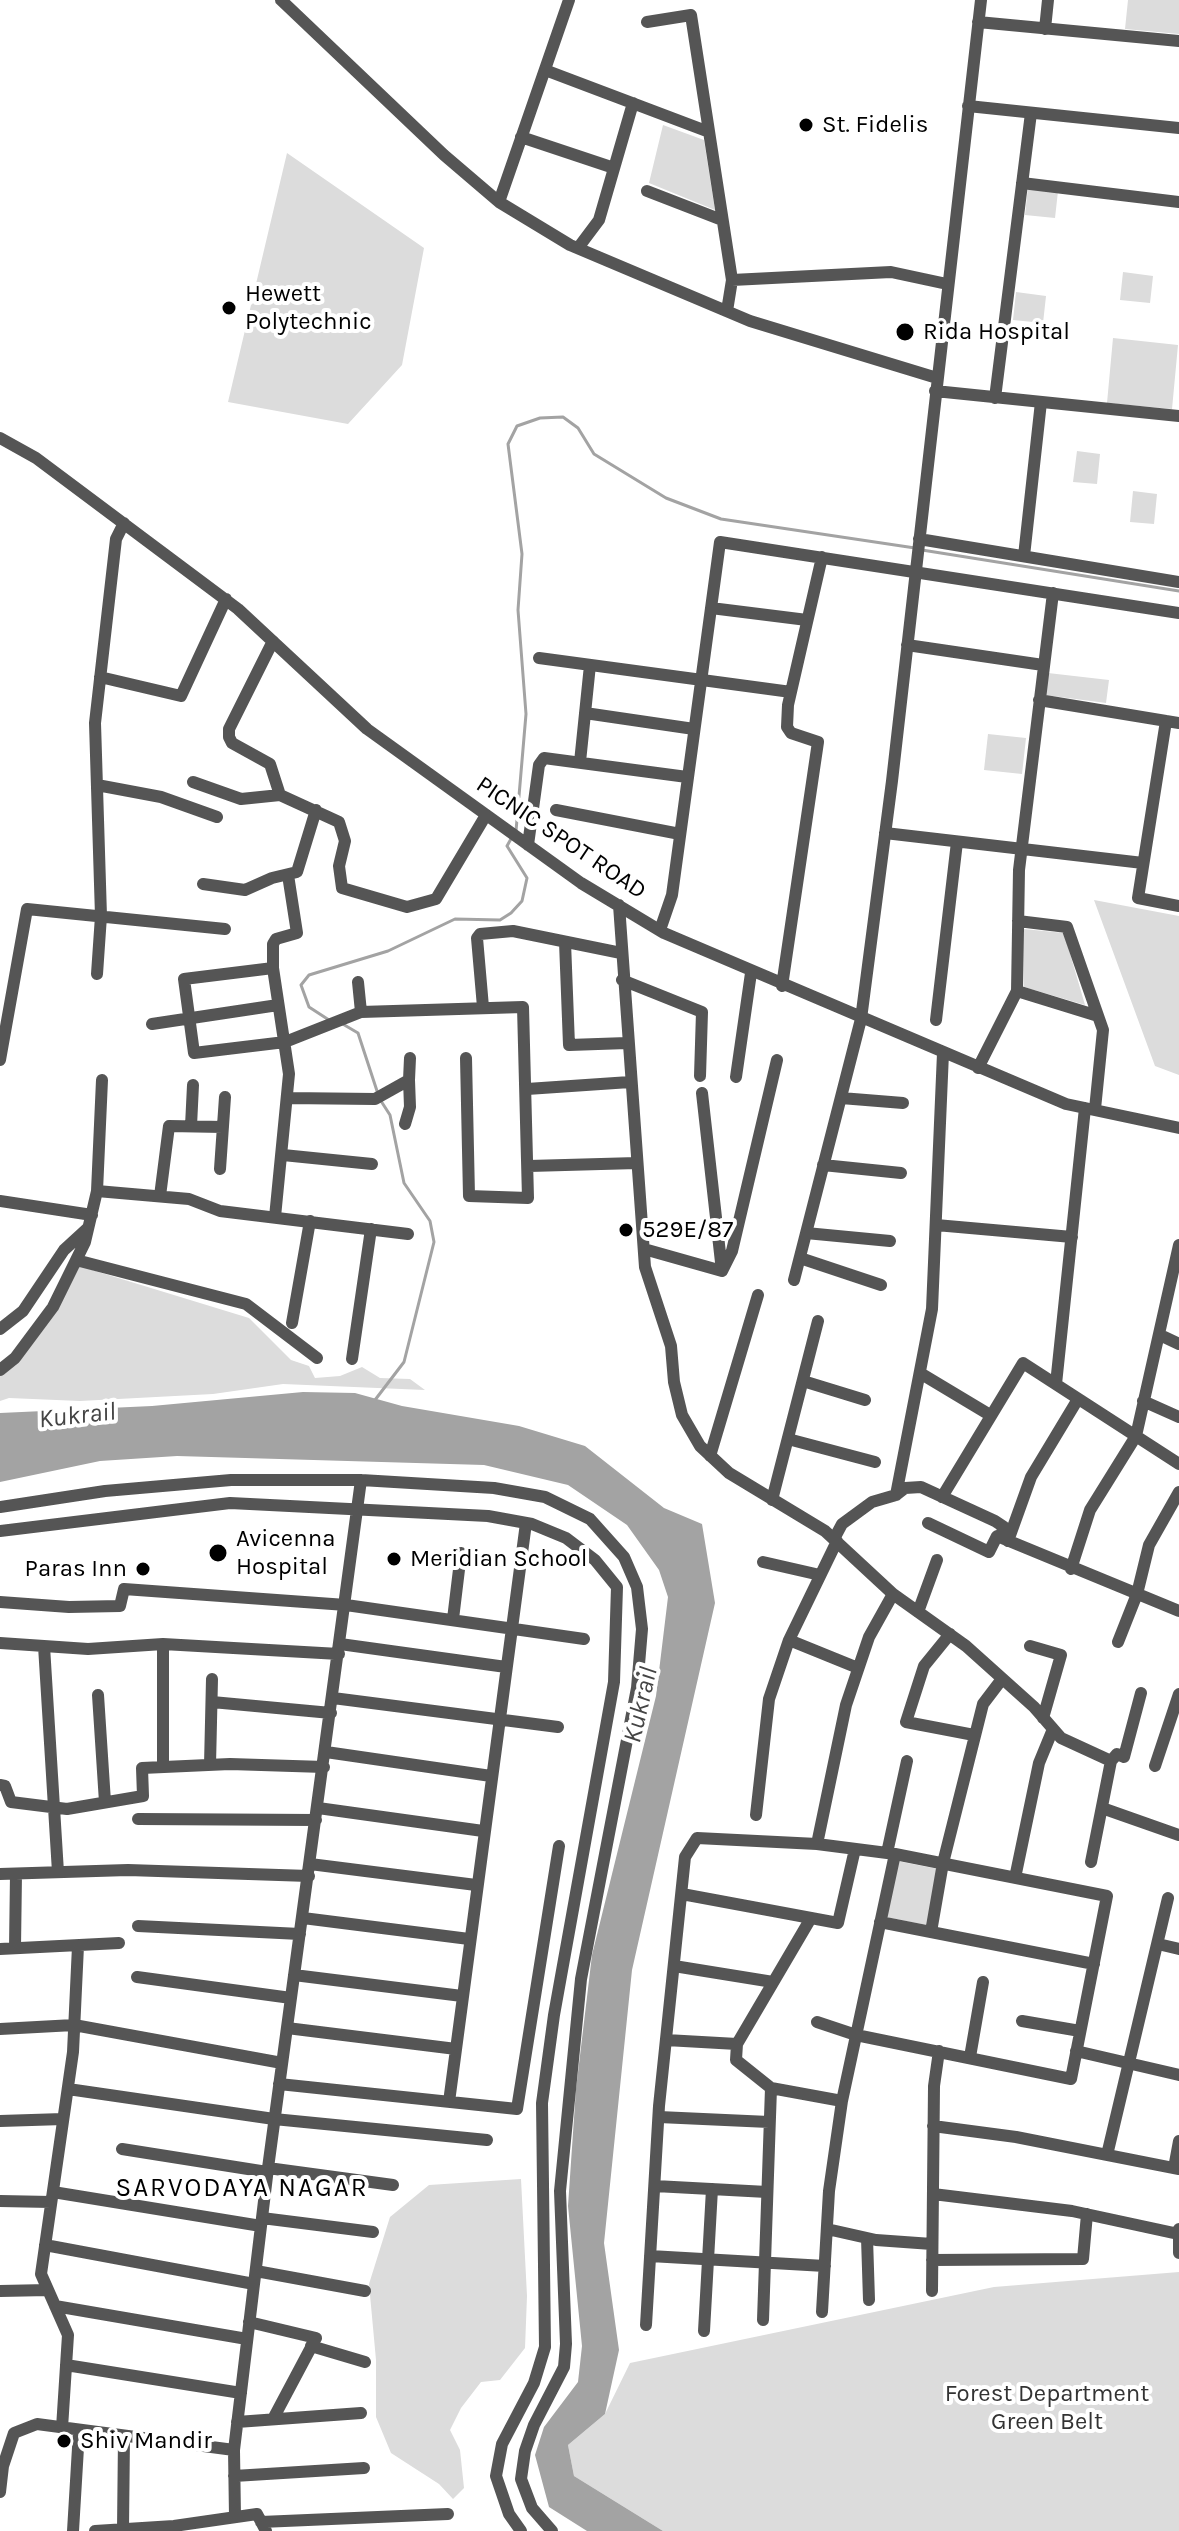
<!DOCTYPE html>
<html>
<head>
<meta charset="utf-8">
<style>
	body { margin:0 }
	canvas { display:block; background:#fff }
</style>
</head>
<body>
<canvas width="1179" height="2531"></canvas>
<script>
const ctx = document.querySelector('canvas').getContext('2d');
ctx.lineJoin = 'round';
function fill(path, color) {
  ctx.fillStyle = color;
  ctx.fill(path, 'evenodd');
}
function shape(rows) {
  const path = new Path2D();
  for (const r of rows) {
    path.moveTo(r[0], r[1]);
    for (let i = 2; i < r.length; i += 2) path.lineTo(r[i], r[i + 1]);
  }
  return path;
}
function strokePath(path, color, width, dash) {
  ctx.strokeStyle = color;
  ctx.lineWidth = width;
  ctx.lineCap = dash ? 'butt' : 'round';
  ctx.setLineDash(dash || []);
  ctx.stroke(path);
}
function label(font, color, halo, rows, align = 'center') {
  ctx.font = font + ' Karla,sans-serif';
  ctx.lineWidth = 8;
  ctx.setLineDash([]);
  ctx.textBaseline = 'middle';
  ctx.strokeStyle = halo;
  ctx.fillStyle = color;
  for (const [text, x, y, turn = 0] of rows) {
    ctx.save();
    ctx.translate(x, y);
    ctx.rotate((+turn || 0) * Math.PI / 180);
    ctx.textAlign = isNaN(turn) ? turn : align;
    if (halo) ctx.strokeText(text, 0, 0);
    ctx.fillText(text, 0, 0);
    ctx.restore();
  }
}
fill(shape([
	[1128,0,1179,0,1179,34,1125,29],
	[663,125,704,140,715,210,649,183],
	[287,153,424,248,402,365,348,424,228,402],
	[1028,187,1058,191,1055,218,1025,215],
	[1123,272,1153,276,1150,303,1120,300],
	[1016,292,1046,296,1043,323,1013,320],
	[1113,338,1178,345,1172,409,1107,403],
	[1077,451,1100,454,1097,484,1073,482],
	[1133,491,1157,494,1154,524,1130,522],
	[1048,673,1109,680,1106,703,1045,695],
	[988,734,1026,738,1022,774,984,770],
	[1094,900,1179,916,1179,1075,1155,1066],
	[1024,929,1064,933,1085,1005,1024,987],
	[79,1266,249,1318,291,1360,309,1366,315,1378,340,1376,362,1367,380,1378,410,1379,425,1390,283,1384,213,1394,80,1401,9,1398,0,1401,0,1369,15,1366],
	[897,1861,938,1869,927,1925,886,1917],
	[521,2179,527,2296,525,2348,500,2380,481,2382,461,2408,450,2430,460,2450,464,2488,453,2499,439,2484,391,2453,376,2417,376,2360,369,2284,390,2217,429,2185],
	[1179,2272,1179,2531,663,2531,574,2476,568,2445,605,2414,630,2363,994,2287]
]), '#dcdcdc');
fill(shape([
	[303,1392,355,1393,402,1406,519,1426,585,1446,664,1508,702,1524,715,1603,632,1970,604,2243,619,2350,605,2414,568,2445,574,2476,663,2531,587,2531,549,2507,535,2455,544,2427,578,2382,582,2346,568,2206,576,2089,592,1955,656,1696,668,1597,659,1570,627,1525,568,1485,484,1465,177,1456,100,1461,0,1482,0,1413,152,1406]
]), '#a3a3a3');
strokePath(shape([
	[922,550,1179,591],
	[516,831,526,714,518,610,522,554,508,444,517,426,540,418,563,417,578,428,594,454,666,498,721,519,915,548],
	[329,1020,309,1007,301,985,309,975,388,951,455,919,500,920,511,913,522,901,527,878,507,846,512,837],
	[341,1023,358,1033,378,1094],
	[375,1400,404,1362,434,1242,430,1221,404,1183,390,1115,381,1101]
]), '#a3a3a3', 3);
strokePath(shape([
	[281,0,444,155,499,202,570,245,750,321,937,378],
	[647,22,691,15,732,280,727,311],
	[978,22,1179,41],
	[1045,29,1048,0],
	[545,70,709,132],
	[968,106,1179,128],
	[521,137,614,168],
	[1022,183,1179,202],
	[647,191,722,220],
	[499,202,569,0],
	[578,248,599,220,633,103],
	[732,280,891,272,947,284],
	[935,391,1179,416],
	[995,398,1031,113],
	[0,438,36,458,238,609,367,729,581,883,664,933,1066,1104,1179,1128],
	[919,539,1179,582],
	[1024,556,1041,402],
	[711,608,807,620],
	[273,641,229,729,229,737,232,743,270,764,280,795],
	[907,645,1043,665],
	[539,658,791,692],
	[100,677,181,696,226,599],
	[1039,700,1179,723],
	[585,713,694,729],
	[1166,721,1138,898,1179,906],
	[580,762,590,665],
	[193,782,241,799,280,795,339,822,345,841,339,866,342,888,407,907,436,899,486,815],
	[97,785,161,797,217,817],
	[556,810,680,834],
	[885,833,1143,863],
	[528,845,539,765,544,758,687,777],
	[203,884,245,890,272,878,297,872,316,810],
	[619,905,645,1267,671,1346,674,1382,682,1415,700,1446,729,1473,825,1531,893,1594,966,1646,1034,1707,1061,1738,1111,1761],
	[1018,921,1067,927,1103,1030,1095,1109],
	[660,930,672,895,720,542,1179,613],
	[565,942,569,1045,627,1043],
	[273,968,184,979,194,1053,285,1042,361,1012,523,1007,528,1198,469,1196,466,1058],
	[97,974,101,916,95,723,116,539,124,523],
	[622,980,702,1012,700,1076],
	[358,982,361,1012],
	[782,986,818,742,791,733,787,727,788,705,822,557],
	[1017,991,1098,1016],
	[483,1007,477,938,480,934,513,931,621,953],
	[936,1020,957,842],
	[152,1024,278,1005],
	[0,1060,27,909,225,929],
	[978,1068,1017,991,1019,870,1053,593],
	[736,1077,751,973],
	[527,1089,630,1082],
	[702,1093,722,1271],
	[287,1098,375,1099,409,1080,410,1058],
	[841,1098,903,1103],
	[405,1124,410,1107,409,1080],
	[191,1126,193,1085],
	[283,1155,372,1164],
	[823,1165,901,1173],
	[529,1166,637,1163],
	[220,1169,225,1097],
	[97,1191,189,1199,220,1211,408,1234],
	[160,1196,169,1126,223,1127],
	[0,1201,92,1215],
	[275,1217,289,1074,273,968,273,944,276,939,297,933,288,875],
	[936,1225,1072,1237],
	[806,1233,890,1241],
	[644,1249,722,1271],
	[800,1258,881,1285],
	[76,1260,246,1304,317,1358],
	[722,1271,732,1251,777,1060],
	[794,1280,861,1019,892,781,981,0],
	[292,1323,310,1221],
	[0,1329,23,1311,64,1250,88,1228],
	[1160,1335,1179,1344],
	[352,1359,371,1229],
	[0,1370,15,1358,53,1307,85,1242,97,1191,102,1080],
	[920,1373,990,1415],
	[803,1381,865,1400],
	[1056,1384,1085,1108],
	[1143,1401,1179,1417],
	[788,1439,875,1462],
	[710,1456,758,1295],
	[896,1495,905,1488,921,1487,995,1521,1004,1527,1000,1537],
	[942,1497,1023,1363,1179,1464],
	[772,1500,818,1321],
	[0,1507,105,1491,231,1480,361,1480,494,1488,545,1497,590,1519,624,1557,637,1587,642,1629,637,1688,581,1979,560,2191,566,2344,564,2367,534,2425,525,2451,521,2479,532,2508,552,2531],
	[928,1523,989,1552,997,1536,1179,1611],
	[0,1531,230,1503,488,1516,532,1524,566,1538,595,1560,617,1587,614,1682,554,2015,542,2103,545,2347,534,2383,502,2444,496,2476,509,2514,521,2531],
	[834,1539,842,1524,872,1502,896,1495,932,1309,943,1053],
	[1008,1541,1031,1477,1078,1399],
	[763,1562,820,1575],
	[1071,1569,1090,1510,1136,1436,1179,1245],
	[0,1602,69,1607,120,1606,124,1589,346,1605,584,1639],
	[918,1612,937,1560],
	[453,1619,461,1553],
	[950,1634,924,1666,906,1722,974,1735],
	[789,1640,858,1668],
	[1118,1642,1137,1594,1149,1545,1179,1492],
	[0,1643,88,1649,163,1644,339,1654],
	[163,1644,163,1767],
	[340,1644,506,1667],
	[44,1646,58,1872],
	[1030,1646,1061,1655,1043,1718],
	[98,1695,105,1802],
	[333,1698,558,1727],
	[212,1702,331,1713],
	[326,1752,491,1776],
	[210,1765,212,1679],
	[1155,1766,1179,1694],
	[0,1785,5,1786,11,1802,67,1809,143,1796,142,1768,230,1764,324,1767],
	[318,1808,483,1831],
	[1102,1808,1179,1835],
	[756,1815,769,1699,789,1640,837,1541],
	[138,1819,316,1820],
	[817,1844,846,1705,869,1637,893,1594],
	[887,1853,907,1761],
	[1091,1862,1111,1761,1117,1754,1124,1757,1141,1693],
	[310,1864,476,1885],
	[0,1874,128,1870,309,1876],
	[1015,1878,1039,1763,1053,1729],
	[682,1894,838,1923,855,1849],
	[303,1918,469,1939],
	[811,1918,737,2044,736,2060,771,2088,842,2101],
	[880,1922,1094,1964],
	[138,1926,300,1934],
	[931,1932,943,1863,983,1704,1002,1679],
	[1158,1944,1179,1949],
	[15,1948,16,1874],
	[0,1949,119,1943],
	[674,1966,773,1982],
	[294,1975,462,1996],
	[137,1977,291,1998],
	[1022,2021,1080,2031],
	[287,2028,456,2049],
	[0,2029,74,2025,282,2063],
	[666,2040,737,2044],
	[1076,2051,1179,2075],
	[970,2057,983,1982],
	[279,2084,517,2109,559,1846],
	[68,2089,274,2119,487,2140],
	[449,2102,526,1523],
	[659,2117,769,2122],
	[0,2121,63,2119],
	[933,2126,1016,2137,1179,2169],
	[122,2149,267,2172],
	[1107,2155,1168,1898],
	[268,2168,393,2185],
	[1174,2168,1179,2141],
	[655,2186,767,2192],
	[53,2192,261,2226],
	[933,2194,1072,2211,1178,2234],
	[0,2201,51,2202],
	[262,2218,373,2232],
	[827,2229,876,2240,932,2244],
	[1179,2229,1179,2253],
	[867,2238,869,2300],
	[45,2245,254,2284],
	[650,2256,825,2266],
	[932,2260,1083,2259,1087,2214],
	[256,2271,365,2291],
	[0,2291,48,2290],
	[932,2291,934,2086,939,2051],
	[55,2306,247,2339],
	[822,2312,829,2191,842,2101,895,1854],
	[763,2320,771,2088],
	[249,2322,316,2338,273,2419],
	[646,2325,659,2106,685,1857,697,1838,817,1844,895,1854,1107,1896,1071,2079,856,2035,817,2022],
	[704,2331,712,2189],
	[311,2346,365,2362],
	[66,2365,241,2393],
	[237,2422,361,2413],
	[62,2428,68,2335,41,2274,73,2052,78,1946],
	[234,2476,364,2468],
	[0,2492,3,2466,14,2433,37,2424,234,2450],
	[235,2517,234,2450,268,2168,361,1480],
	[261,2522,448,2514],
	[123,2529,124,2437],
	[73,2531,79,2431],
	[95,2531,174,2526,257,2514,266,2531]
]), '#555', 12);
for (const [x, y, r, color] of [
	[806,125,8,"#000"],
	[229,308,8,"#000"],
	[905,332,10,"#000"],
	[626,1230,8,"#000"],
	[218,1553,10,"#000"],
	[394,1559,8,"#000"],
	[143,1569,8,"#000"],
	[64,2441,8,"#000"]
]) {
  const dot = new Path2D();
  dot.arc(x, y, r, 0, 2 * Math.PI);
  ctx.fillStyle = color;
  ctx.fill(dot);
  strokePath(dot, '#fff', 3);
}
label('24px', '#000', '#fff', [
	["St. Fidelis",822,125],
	["Hewett",245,294],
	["Polytechnic",245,322],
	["Rida Hospital",923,332],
	["529E/87",642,1230],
	["Avicenna",236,1539],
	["Hospital",236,1567],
	["Meridian School",410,1559],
	["Paras Inn",127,1569,"right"],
	["Shiv Mandir",80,2441]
], 'left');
label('24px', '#000', '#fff', [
	["PICNIC SPOT ROAD",561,838,34]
]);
label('24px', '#333', '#fff', [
	["Forest Department",1047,2394],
	["Green Belt",1047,2422]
]);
label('italic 26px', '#444', '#fff', [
	["Kukrail",77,1416,-6],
	["Kukrail",641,1705,-77]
]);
ctx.letterSpacing = '2px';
label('26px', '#000', '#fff', [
	["SARVODAYA NAGAR",242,2189]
]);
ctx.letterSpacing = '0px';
</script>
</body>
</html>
